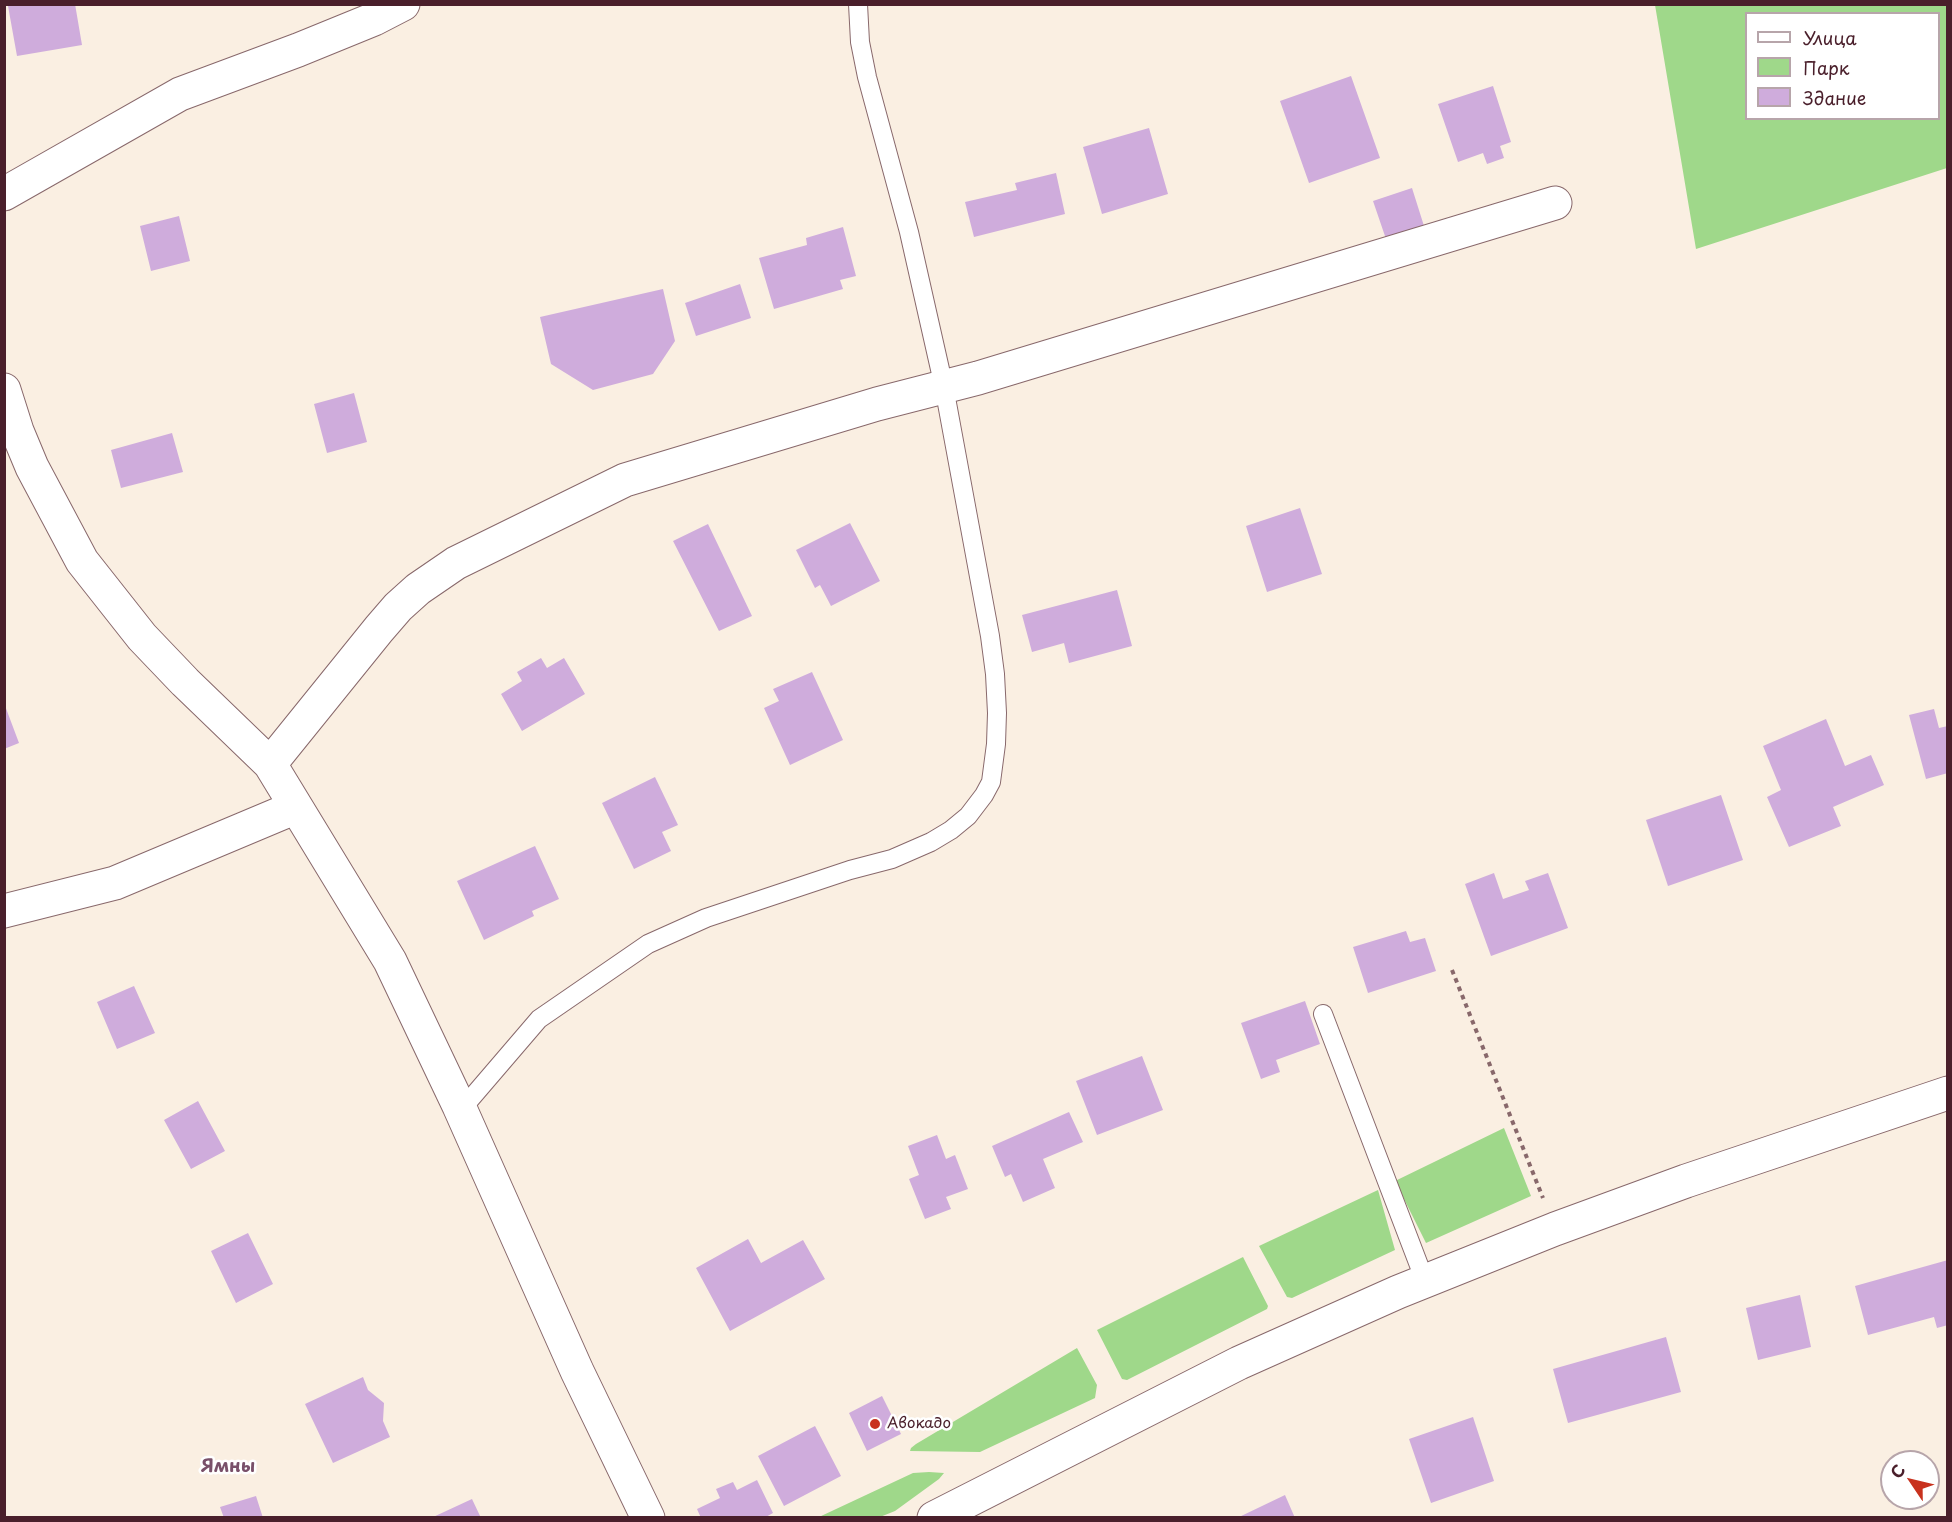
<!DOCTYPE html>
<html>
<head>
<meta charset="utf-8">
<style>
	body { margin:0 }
	#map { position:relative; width:1952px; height:1522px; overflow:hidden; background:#faefe2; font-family:"Playpen Sans",sans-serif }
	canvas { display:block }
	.frame { position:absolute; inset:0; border:6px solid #4a1f2b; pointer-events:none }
	.legend { position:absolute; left:1745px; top:12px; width:195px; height:108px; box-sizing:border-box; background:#fff; border:2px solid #b7a5aa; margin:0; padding:8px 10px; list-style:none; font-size:18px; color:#4a1f2b }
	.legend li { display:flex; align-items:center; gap:12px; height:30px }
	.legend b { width:30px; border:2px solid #b7a5aa }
	.north { position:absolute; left:1880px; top:1450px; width:60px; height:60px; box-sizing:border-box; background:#fff; border:2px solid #b7a5aa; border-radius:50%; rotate:305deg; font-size:16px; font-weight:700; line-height:24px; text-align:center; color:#4a1f2b }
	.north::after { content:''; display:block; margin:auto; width:21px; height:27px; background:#c8321e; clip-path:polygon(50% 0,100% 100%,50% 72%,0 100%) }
</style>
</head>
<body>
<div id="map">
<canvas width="1952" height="1522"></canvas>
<div class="frame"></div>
<ul class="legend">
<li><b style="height:8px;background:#fff"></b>Улица</li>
<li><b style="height:16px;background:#9fd88a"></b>Парк</li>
<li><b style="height:16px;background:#cfacdc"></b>Здание</li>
</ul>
<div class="north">С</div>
</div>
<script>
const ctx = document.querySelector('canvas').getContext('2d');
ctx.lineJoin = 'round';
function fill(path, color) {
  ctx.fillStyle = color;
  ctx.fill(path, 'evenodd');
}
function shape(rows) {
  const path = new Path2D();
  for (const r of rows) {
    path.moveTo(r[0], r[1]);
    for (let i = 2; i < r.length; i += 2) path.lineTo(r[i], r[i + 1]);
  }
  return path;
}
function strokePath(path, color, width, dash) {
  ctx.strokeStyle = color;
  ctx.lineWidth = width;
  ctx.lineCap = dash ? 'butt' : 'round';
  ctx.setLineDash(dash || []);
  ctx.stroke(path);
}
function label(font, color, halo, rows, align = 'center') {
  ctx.font = font + ' "Playpen Sans",sans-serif';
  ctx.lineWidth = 5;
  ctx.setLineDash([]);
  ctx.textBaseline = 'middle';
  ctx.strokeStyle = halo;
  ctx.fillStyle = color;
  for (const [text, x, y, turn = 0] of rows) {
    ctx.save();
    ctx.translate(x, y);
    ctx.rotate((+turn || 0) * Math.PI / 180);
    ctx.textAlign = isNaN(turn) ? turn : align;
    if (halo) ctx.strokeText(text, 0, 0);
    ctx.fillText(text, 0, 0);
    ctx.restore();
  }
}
fill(shape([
	[1655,5,1947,5,1947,168,1696,249],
	[1746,14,1938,14,1938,118,1746,118],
	[1504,1128,1531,1196,1426,1243,1395,1181],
	[1378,1190,1395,1250,1292,1298,1287,1297,1259,1246],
	[1243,1257,1268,1306,1267,1309,1127,1380,1122,1379,1097,1330],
	[1077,1348,1097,1385,1095,1398,980,1452,910,1451,911,1448,916,1444],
	[929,1472,944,1473,939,1479,895,1511,880,1517,819,1517,913,1473]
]), '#9fd88a');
fill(shape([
	[16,4,75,4,82,45,17,56,8,6],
	[1351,76,1380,158,1309,183,1280,101],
	[1493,86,1511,142,1500,146,1504,158,1487,164,1483,153,1458,162,1438,104],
	[1149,128,1168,194,1102,214,1083,147],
	[1056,173,1065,214,974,237,965,202,1017,190,1015,183],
	[1412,188,1424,226,1386,239,1373,201],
	[179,216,190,261,151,271,140,226],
	[843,227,856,276,840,280,843,289,774,309,759,258,807,245,806,238],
	[740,284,751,318,696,336,685,303],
	[663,289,675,341,653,374,593,390,551,364,540,317],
	[354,393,367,442,327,453,314,404],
	[172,433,183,472,121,488,111,450],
	[1300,508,1322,574,1267,592,1246,526],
	[850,523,880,581,831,606,820,585,815,588,796,550],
	[708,524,752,616,719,631,673,541],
	[1117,590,1132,646,1069,663,1064,643,1032,652,1022,615],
	[541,658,547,668,564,658,585,694,522,731,501,694,522,681,517,672],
	[812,672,843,740,790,765,764,708,779,701,773,689],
	[4,703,19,743,4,749],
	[1934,709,1939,728,1948,726,1948,773,1926,779,1909,715],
	[1826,719,1845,766,1871,755,1884,785,1833,807,1841,826,1789,847,1767,797,1781,790,1763,746],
	[655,777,678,825,662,832,671,851,634,869,602,803],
	[1721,795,1743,860,1668,886,1646,820],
	[535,846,559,899,532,911,534,916,484,940,457,881],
	[1494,873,1503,899,1529,890,1525,881,1548,873,1568,928,1491,956,1465,884],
	[1406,931,1410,942,1425,938,1436,971,1368,993,1353,947],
	[134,986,155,1033,117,1049,97,1002],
	[1305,1001,1320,1044,1276,1060,1280,1072,1261,1079,1241,1023],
	[1142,1056,1163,1110,1097,1135,1076,1081],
	[198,1101,225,1151,191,1169,164,1120],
	[1069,1112,1083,1142,1043,1159,1055,1188,1023,1202,1011,1174,1005,1177,992,1146],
	[937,1135,946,1159,955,1155,968,1189,946,1197,951,1209,925,1219,909,1179,919,1175,908,1146],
	[248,1233,273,1284,236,1303,211,1251],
	[748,1239,761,1263,803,1240,825,1279,730,1331,696,1268],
	[1948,1260,1948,1325,1937,1328,1934,1317,1868,1335,1855,1286],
	[1800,1295,1811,1347,1758,1360,1746,1308],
	[1666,1337,1681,1392,1568,1423,1553,1369],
	[363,1377,368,1390,384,1403,383,1421,390,1437,333,1463,305,1404],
	[882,1396,901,1434,867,1451,849,1413],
	[1473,1417,1494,1481,1431,1503,1409,1439],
	[815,1426,841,1476,784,1506,758,1456],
	[757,1480,773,1513,764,1518,701,1518,697,1509,720,1498,716,1489,733,1482,737,1490],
	[1285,1495,1295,1518,1237,1518],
	[256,1496,263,1518,224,1518,220,1507],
	[472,1499,481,1518,431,1518]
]), '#cfacdc');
const lane = shape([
	[1323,1014,1425,1281],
	[461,1110,539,1019,648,944,706,918,850,870,892,859,931,842,951,830,968,816,984,795,991,782,996,744,997,713,995,674,990,636,944,387,909,232,867,77,860,42,858,4]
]);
const street = shape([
	[4,194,180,94,298,50,374,19,403,4],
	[4,390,17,431,32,467,82,561,142,637,185,682,270,764,390,961,459,1106,577,1371,648,1518],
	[270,764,379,629,398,607,418,589,456,563,625,480,877,404,978,378,1555,203],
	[4,911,115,883,296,807]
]);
const secondary = shape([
	[934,1518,1239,1363,1398,1292,1555,1229,1686,1181,1948,1093]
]);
strokePath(lane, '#88686b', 20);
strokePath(street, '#88686b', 35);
strokePath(secondary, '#88686b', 35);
strokePath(shape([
	[1452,970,1543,1198]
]), '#88686b', 4, [4.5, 4.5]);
strokePath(lane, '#fff', 18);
strokePath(street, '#fff', 33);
strokePath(secondary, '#fff', 33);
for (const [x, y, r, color] of [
	[875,1424,6,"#c8321e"]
]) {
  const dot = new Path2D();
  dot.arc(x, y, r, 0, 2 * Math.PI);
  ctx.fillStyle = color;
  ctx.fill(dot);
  strokePath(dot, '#fff', 2);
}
label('15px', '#4a1f2b', '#fff', [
	["Авокадо",887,1424]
], 'left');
label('bold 18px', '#795069', '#fff', [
	["Ямны",228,1467]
]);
</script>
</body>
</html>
